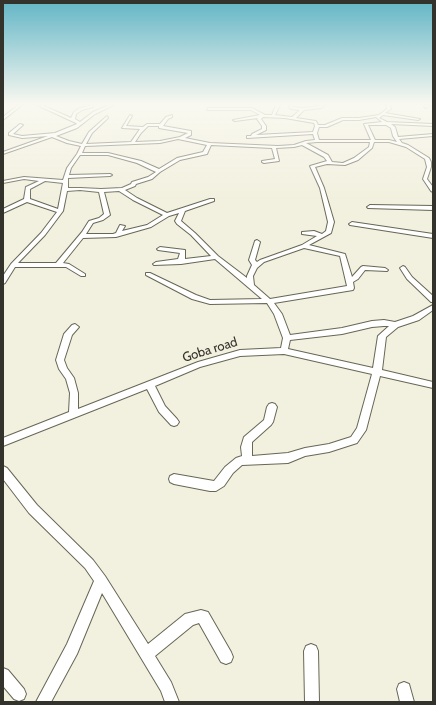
<!DOCTYPE html>
<html>
<head>
<meta charset="utf-8">
<style>
	body { margin:0 }
	#map { position:relative; width:436px; height:705px; overflow:hidden; background:#f2f0de; font-family:Cabin,sans-serif }
	canvas { display:block }
	.frame { position:absolute; inset:0; border:4px solid #33322b; pointer-events:none }
</style>
</head>
<body>
<div id="map">
<canvas width="436" height="705"></canvas>
<div class="frame"></div>
</div>
<script>
const ctx = document.querySelector('canvas').getContext('2d');
ctx.lineJoin = 'round';
function shape(rows) {
  const path = new Path2D();
  for (const r of rows) {
    path.moveTo(r[0], r[1]);
    for (let i = 2; i < r.length; i += 2) path.lineTo(r[i], r[i + 1]);
  }
  return path;
}
function strokePath(path, color, width, dash) {
  ctx.strokeStyle = color;
  ctx.lineWidth = width;
  ctx.lineCap = dash ? 'butt' : 'round';
  ctx.setLineDash(dash || []);
  ctx.stroke(path);
}
function fill(path, color) {
  ctx.fillStyle = color;
  ctx.fill(path, 'evenodd');
}
function label(font, color, halo, rows, align = 'center') {
  ctx.font = font + ' Cabin,sans-serif';
  ctx.lineWidth = 3;
  ctx.setLineDash([]);
  ctx.textBaseline = 'middle';
  ctx.strokeStyle = halo;
  ctx.fillStyle = color;
  for (const [text, x, y, turn = 0] of rows) {
    ctx.save();
    ctx.translate(x, y);
    ctx.rotate((+turn || 0) * Math.PI / 180);
    ctx.textAlign = isNaN(turn) ? turn : align;
    if (halo) ctx.strokeText(text, 0, 0);
    ctx.fillText(text, 0, 0);
    ctx.restore();
  }
}
const minor = shape([
	[18,105,22,105,3,120,3,117,18,105],
	[37,105,42,105,71,118,74,112,80,108,93,105,93,107,82,110,76,114,75,119,80,122,93,112,109,105,114,105,95,114,77,128,56,136,69,141,82,144,89,132,107,116,108,118,92,133,86,144,131,142,140,129,122,128,130,115,132,116,126,126,143,127,147,124,160,124,166,117,172,115,172,117,168,119,163,126,191,131,191,135,185,138,210,143,278,146,294,145,306,141,315,140,313,134,247,138,247,136,251,136,252,134,262,129,262,126,257,119,258,118,235,121,233,120,260,115,251,110,207,110,208,108,252,108,265,115,272,115,276,105,280,105,275,115,292,117,300,110,291,109,288,105,292,105,293,107,303,108,326,105,321,108,304,110,296,118,316,121,318,125,325,125,342,118,359,118,379,115,387,109,386,105,390,105,391,109,385,113,420,119,418,120,383,115,379,118,387,122,433,124,433,126,391,124,395,127,398,137,433,134,433,136,399,139,402,143,408,145,429,158,431,162,431,167,427,179,433,187,433,192,431,191,423,179,427,167,425,159,406,147,389,142,374,142,372,148,358,160,345,165,327,164,315,167,324,188,334,222,331,233,309,245,345,254,352,277,361,267,363,266,385,268,388,270,387,271,365,270,358,279,353,282,354,288,353,290,274,303,282,314,290,335,342,328,372,321,384,320,395,322,413,316,433,305,433,310,419,320,398,327,386,337,382,370,433,382,433,388,380,376,366,430,357,443,329,452,305,456,288,463,242,465,233,473,224,486,216,491,210,491,174,484,170,482,169,479,170,476,174,474,214,481,225,467,236,458,242,456,241,447,244,437,264,420,267,407,269,404,272,403,275,404,277,407,273,422,271,425,252,442,252,456,288,453,305,448,329,444,351,437,357,428,372,374,284,354,240,356,200,367,155,386,165,406,177,419,179,422,177,425,174,426,171,425,159,412,147,389,3,446,3,438,69,412,70,393,66,379,59,369,56,360,64,334,72,325,75,324,79,327,72,335,64,360,67,368,74,378,78,393,78,409,198,362,240,350,281,348,283,338,274,314,267,303,210,304,192,299,146,275,146,273,150,273,196,295,210,300,262,299,215,259,181,264,154,265,153,264,156,262,178,259,180,253,158,250,157,249,160,247,185,250,185,259,211,256,191,235,177,224,175,221,179,213,169,216,151,227,116,237,83,238,63,263,69,264,85,274,85,276,81,276,66,267,15,267,5,283,3,284,3,276,11,264,41,233,57,212,27,202,3,213,3,209,24,199,26,187,39,181,24,179,3,183,3,181,24,177,63,180,67,168,77,154,81,146,67,143,52,137,3,154,3,152,48,136,22,138,9,135,9,133,20,124,23,125,13,134,22,136,55,133,77,124,76,123,37,105],
	[263,117,285,118,314,123,315,126,313,132,256,135,266,130,266,126,261,119,263,117],
	[376,117,382,122,364,124,371,140,319,140,317,133,319,127,327,127,343,120,359,120,376,117],
	[368,125,386,125,391,128,393,136,397,142,389,140,375,140,368,125],
	[148,126,159,126,159,128,188,133,180,137,160,141,135,142,141,133,148,126],
	[178,139,207,145,203,152,177,158,159,169,141,161,108,153,82,153,85,146,160,143,178,139],
	[317,142,370,142,369,147,354,158,343,163,332,162,328,155,306,143,317,142],
	[211,145,272,148,275,159,262,161,262,162,264,163,279,161,276,148,294,147,302,145,324,157,327,161,310,166,320,188,325,209,328,222,326,231,322,234,314,231,302,232,302,234,317,236,302,245,260,260,257,262,255,260,260,242,257,240,255,241,249,260,252,265,247,276,247,278,218,256,195,233,181,221,185,211,214,201,214,199,210,199,167,213,137,198,125,190,135,186,136,184,152,179,160,172,180,160,207,154,211,145],
	[80,155,108,155,137,163,156,172,148,177,132,182,131,184,122,188,101,189,80,188,68,188,68,178,110,176,112,175,110,174,69,175,71,168,80,155],
	[45,181,63,183,58,209,30,199,30,189,45,181],
	[80,190,99,192,104,214,99,218,89,221,82,232,56,263,18,263,45,235,63,211,67,191,80,190],
	[119,191,133,200,163,215,147,225,122,231,125,226,120,225,116,233,113,234,86,234,93,223,103,220,110,215,104,192,119,191],
	[304,248,340,256,347,286,270,299,254,285,253,276,257,268,264,262,304,248],
	[384,326,389,326,378,336,373,368,288,349,290,340,342,334,372,327,384,326],
	[426,105,430,105,426,108,424,107,426,105],
	[370,205,433,206,433,210,368,208,367,207,370,205],
	[352,222,433,234,433,238,350,225,349,224,352,222],
	[403,266,405,267,412,277,433,296,433,302,431,302,407,279,400,268,403,266],
	[3,466,7,468,37,505,93,560,105,576,148,644,185,614,201,610,208,612,231,652,233,657,231,662,226,664,221,662,199,623,193,625,155,656,171,682,179,702,165,702,161,691,102,593,77,654,51,702,36,702,67,644,94,581,85,568,29,513,3,479,3,466],
	[311,644,316,646,318,651,319,702,305,702,304,651,306,646,311,644],
	[3,668,8,670,24,689,26,694,24,699,19,701,14,699,3,686,3,668],
	[404,682,409,684,414,702,400,702,397,689,399,684,404,682]
]);
strokePath(minor, '#686656', 2);
fill(minor, '#fff');
const sky = ctx.createLinearGradient(0, 0, 0, 204);
sky.addColorStop(0, '#62b5c6');
sky.addColorStop(0.51, '#f9f8f0');
sky.addColorStop(1, '#f9f8f000');
ctx.fillStyle = sky;
ctx.fillRect(0, 0, 436, 204);
label('13px', '#33322b', '#f2f0de', [
	["Goba road",210,350,-17]
]);
</script>
</body>
</html>
